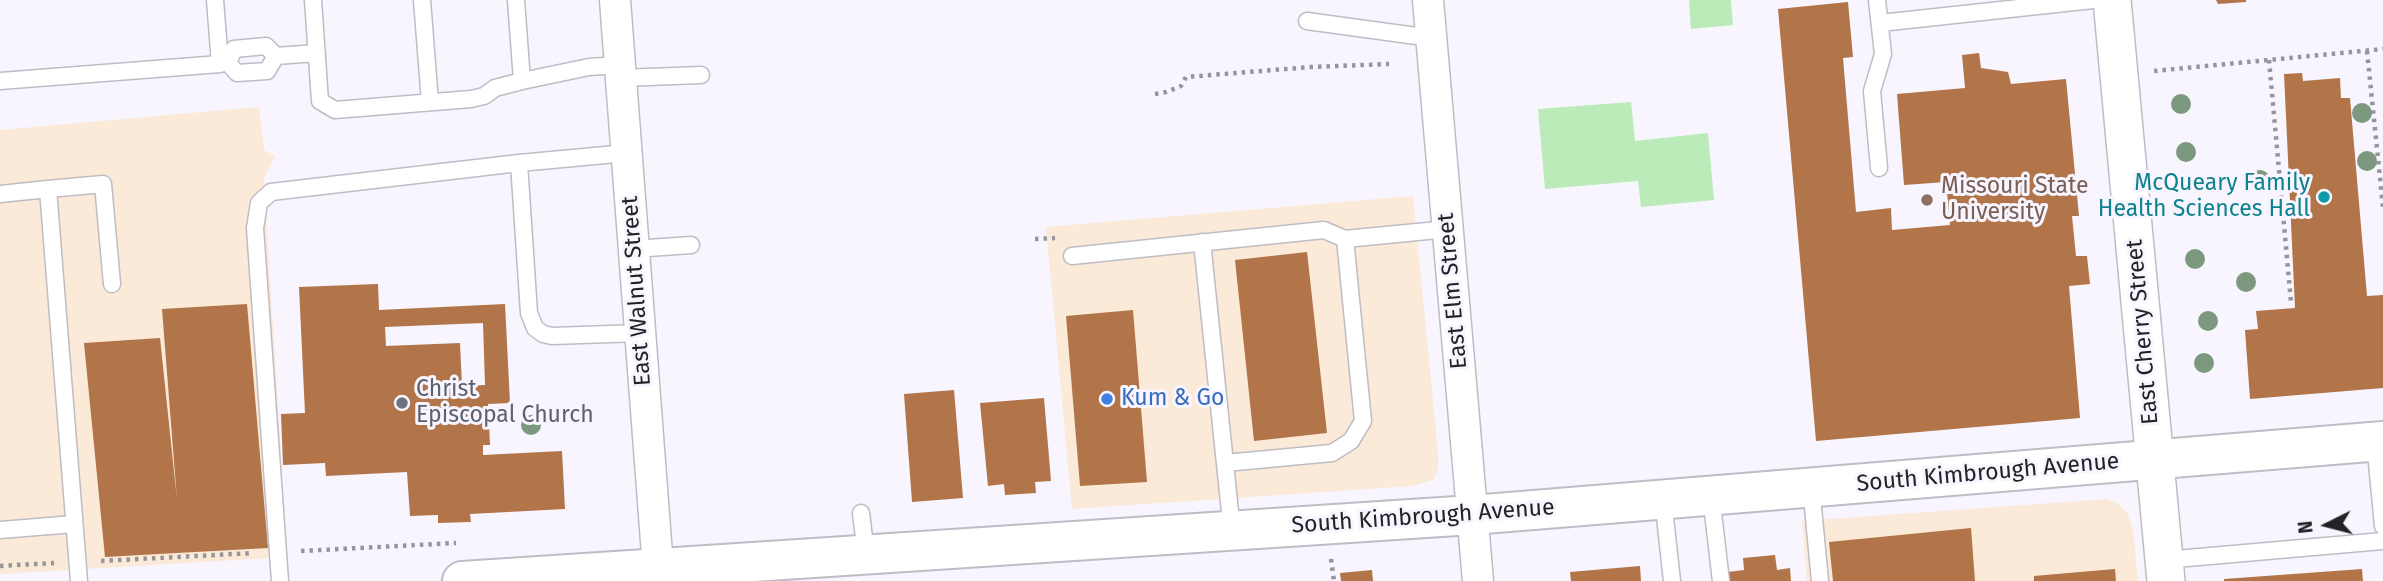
<!DOCTYPE html>
<html>
<head>
<meta charset="utf-8">
<style>
	body { margin:0 }
	#map { position:relative; width:2383px; height:581px; overflow:hidden; background:#f8f5fe; font-family:"Fira Sans",sans-serif }
	canvas { display:block }
	.north { position:absolute; left:2292px; top:490px; width:70px; height:70px; -webkit-text-stroke:5px #f8f5fe; paint-order:stroke; rotate:264deg; font-size:19px; font-weight:700; line-height:28px; text-align:center; color:#232226 }
	.north::after { content:''; display:block; margin:auto; width:24px; height:32px; background:#232226; clip-path:polygon(50% 0,100% 100%,50% 72%,0 100%) }
</style>
</head>
<body>
<div id="map">
<canvas width="2383" height="581"></canvas>
<div class="north">N</div>
</div>
<script>
const ctx = document.querySelector('canvas').getContext('2d');
ctx.lineJoin = 'round';
function fill(path, color) {
  ctx.fillStyle = color;
  ctx.fill(path, 'evenodd');
}
function shape(rows) {
  const path = new Path2D();
  for (const r of rows) {
    path.moveTo(r[0], r[1]);
    for (let i = 2; i < r.length; i += 2) path.lineTo(r[i], r[i + 1]);
  }
  return path;
}
function strokePath(path, color, width, dash) {
  ctx.strokeStyle = color;
  ctx.lineWidth = width;
  ctx.lineCap = dash ? 'butt' : 'round';
  ctx.setLineDash(dash || []);
  ctx.stroke(path);
}
function label(font, color, halo, rows, align = 'center') {
  ctx.font = font + ' "Fira Sans",sans-serif';
  ctx.lineWidth = 6;
  ctx.setLineDash([]);
  ctx.textBaseline = 'middle';
  ctx.strokeStyle = halo;
  ctx.fillStyle = color;
  for (const [text, x, y, turn = 0] of rows) {
    ctx.save();
    ctx.translate(x, y);
    ctx.rotate((+turn || 0) * Math.PI / 180);
    ctx.textAlign = isNaN(turn) ? turn : align;
    if (halo) ctx.strokeText(text, 0, 0);
    ctx.fillText(text, 0, 0);
    ctx.restore();
  }
}
fill(shape([
	[259,107,264,150,275,156,264,178,287,557,0,574,0,130],
	[1413,196,1438,453,1438,469,1433,480,1412,486,1072,509,1046,227],
	[2107,499,2118,504,2128,514,2133,530,2138,581,1807,581,1802,521]
]), '#faead7');
fill(shape([
	[1689,0,1731,0,1733,25,1691,29],
	[1631,102,1635,141,1708,133,1714,200,1641,207,1638,181,1545,189,1538,109]
]), '#bbebb8');
fill(shape([
	[2216,0,2246,0,2246,2,2218,4],
	[1848,2,1853,57,1843,58,1856,212,1891,208,1892,230,1950,225,1946,182,1904,185,1897,94,1965,88,1962,55,1979,53,1981,68,2008,72,2011,84,2066,79,2079,216,2072,216,2076,256,2087,256,2090,284,2069,286,2080,418,1816,441,1778,9],
	[2302,73,2303,81,2340,78,2341,98,2350,98,2367,296,2383,295,2383,388,2250,399,2245,330,2258,329,2256,311,2295,308,2284,74],
	[1307,252,1327,433,1254,441,1235,260],
	[378,284,379,310,505,304,510,403,488,404,490,445,483,445,483,455,562,451,565,509,470,514,471,522,438,523,438,515,410,516,407,472,326,476,325,463,283,465,281,414,305,413,299,287],
	[483,323,485,385,462,386,460,343,386,346,385,327],
	[247,304,268,548,105,557,84,343,160,338,177,500,162,309],
	[1133,310,1147,482,1080,486,1066,316],
	[954,390,963,498,912,502,904,394],
	[1044,398,1051,481,1035,482,1036,493,1005,495,1004,484,988,486,980,403],
	[1971,528,1975,581,1833,581,1829,542],
	[1775,555,1777,570,1790,568,1791,581,1729,581,1728,572,1744,570,1743,558],
	[1640,566,1641,581,1571,581,1570,572],
	[2115,569,2116,581,2034,581,2034,576],
	[2362,569,2363,581,2224,581,2224,579],
	[1372,570,1373,581,1341,581,1340,573]
]), '#b27449');
const service = shape([
	[313,0,320,101,335,110,471,99,484,96,495,88,522,81,589,67,620,65],
	[422,0,430,102],
	[516,0,522,81],
	[1877,0,1883,54,1872,91,1879,168],
	[1307,21,1431,38],
	[1880,23,2093,0],
	[266,46,276,56,267,71,237,73,228,63,234,49,266,46],
	[276,56,317,53],
	[621,78,701,75],
	[0,81,220,64,215,0],
	[627,153,519,163,529,313,535,328,543,334,552,336,640,333],
	[48,189,103,184,112,284],
	[0,194,48,189,79,581],
	[1202,242,1232,531],
	[634,249,691,245],
	[1072,256,1324,230,1345,239,1448,229],
	[2375,442,2383,526],
	[1225,463,1332,453,1351,441,1363,421,1345,239],
	[1811,487,1820,581],
	[1711,496,1721,581],
	[1663,499,1672,581],
	[861,513,866,554],
	[0,530,74,524],
	[2164,560,2383,541],
	[280,581,255,228,259,203,271,192,519,163]
]);
const minor = shape([
	[615,0,659,581],
	[1428,0,1478,581]
]);
const tertiary = shape([
	[2112,0,2166,581]
]);
const secondary = shape([
	[462,581,1472,515,2383,441]
]);
strokePath(service, '#bfbcc5', 19);
strokePath(minor, '#bfbcc5', 33);
strokePath(tertiary, '#bfbcc5', 40);
strokePath(secondary, '#bfbcc5', 42);
strokePath(shape([
	[2367,51,2383,207],
	[2269,60,2291,302],
	[2154,71,2383,49],
	[1155,94,1166,92,1181,86,1186,77,1311,67,1389,64],
	[1035,239,1055,238],
	[301,551,456,543],
	[1331,559,1334,581],
	[101,561,253,553],
	[0,566,54,563]
]), '#97959c', 4.5, [3.5, 5]);
strokePath(service, '#fff', 16);
strokePath(minor, '#fff', 30);
strokePath(tertiary, '#fff', 37);
strokePath(secondary, '#fff', 38);
ctx.fillStyle = '#7c997f';
for (const [x, y] of [
	[2181,104],
	[2362,113],
	[2186,152],
	[2367,161],
	[2260,180],
	[2195,259],
	[2246,282],
	[2208,321],
	[2204,363],
	[531,425]
]) {
  ctx.beginPath();
  ctx.arc(x, y, 10, 0, 2 * Math.PI);
  ctx.fill();
}
for (const [x, y, r, color] of [
	[2324,197,7,"#0f9aa8"],
	[1927,200,7,"#8d6e63"],
	[1107,399,7,"#3f7fe0"],
	[402,403,7,"#6b7280"]
]) {
  const dot = new Path2D();
  dot.arc(x, y, r, 0, 2 * Math.PI);
  ctx.fillStyle = color;
  ctx.fill(dot);
  strokePath(dot, '#f8f5fe', 2.5);
}
label('23px', '#0d838f', '#f8f5fe', [
	["McQueary Family",2310,184],
	["Health Sciences Hall",2310,210]
], 'right');
label('23px', '#785e54', '#f8f5fe', [
	["Missouri State",1941,187],
	["University",1941,213]
], 'left');
label('23px', '#232226', '#f8f5fe', [
	["East Walnut Street",637,291,-94],
	["East Elm Street",1453,291,-95],
	["East Cherry Street",2143,332,-95],
	["South Kimbrough Avenue",1988,473,-5],
	["South Kimbrough Avenue",1423,517,-4]
]);
label('23px', '#5b616d', '#f8f5fe', [
	["Christ",416,390],
	["Episcopal Church",416,416]
], 'left');
label('23px', '#366cbe', '#f8f5fe', [
	["Kum & Go",1121,399]
], 'left');
</script>
</body>
</html>
